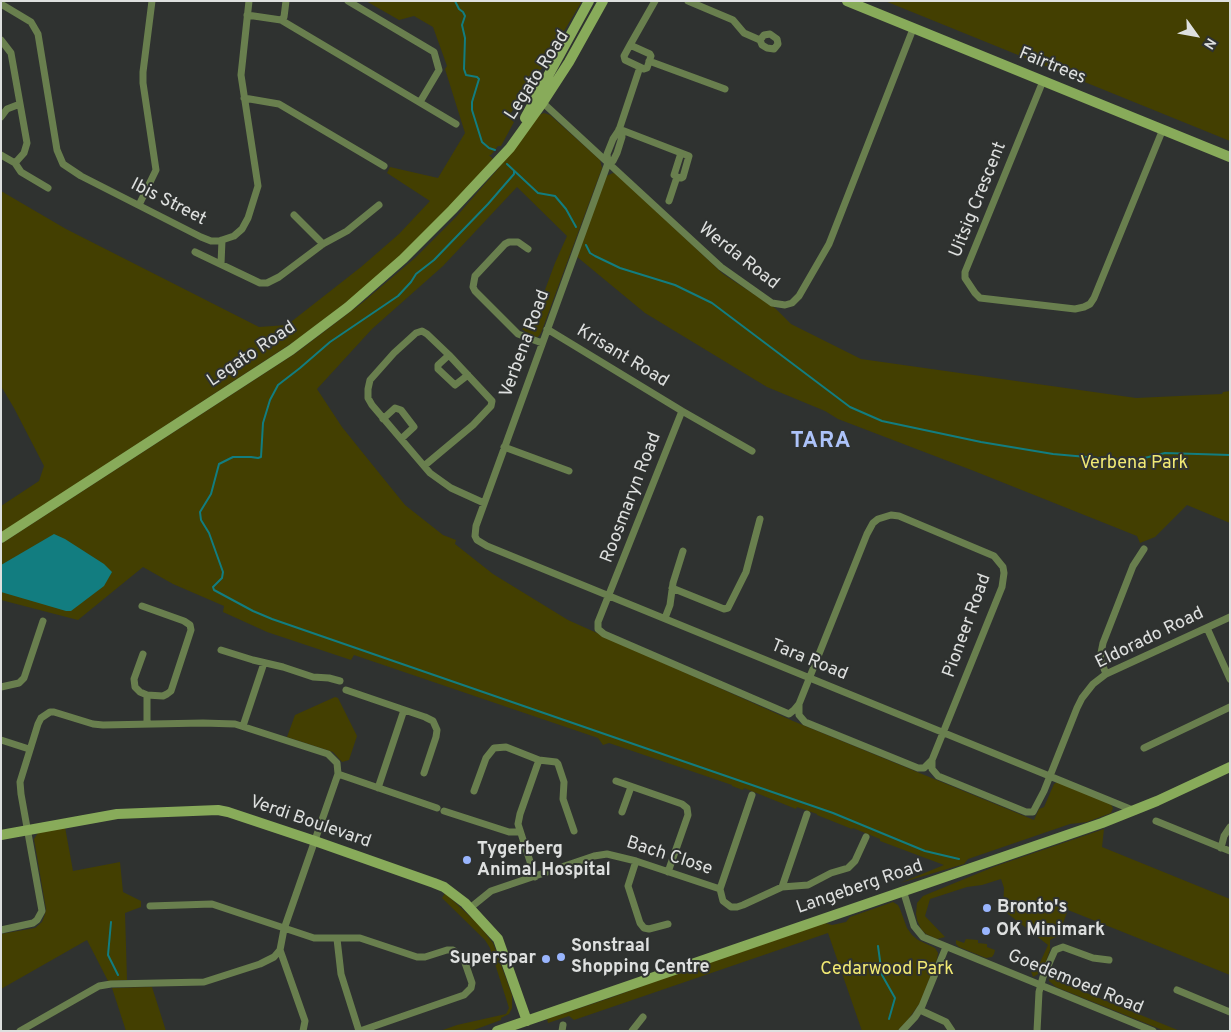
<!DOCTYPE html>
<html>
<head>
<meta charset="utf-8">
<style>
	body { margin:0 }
	#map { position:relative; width:1231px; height:1032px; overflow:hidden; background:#2f3230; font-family:Overpass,sans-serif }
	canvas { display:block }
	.frame { position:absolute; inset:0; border:2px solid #dee0df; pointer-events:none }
	.north { position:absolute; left:1171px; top:10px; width:50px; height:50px; -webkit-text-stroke:4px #2f3230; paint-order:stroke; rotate:122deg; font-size:14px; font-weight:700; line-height:20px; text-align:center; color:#dee0df }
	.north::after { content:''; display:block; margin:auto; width:18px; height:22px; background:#dee0df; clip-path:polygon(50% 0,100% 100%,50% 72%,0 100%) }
</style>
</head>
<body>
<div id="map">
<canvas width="1231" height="1032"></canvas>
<div class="frame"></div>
<div class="north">N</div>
</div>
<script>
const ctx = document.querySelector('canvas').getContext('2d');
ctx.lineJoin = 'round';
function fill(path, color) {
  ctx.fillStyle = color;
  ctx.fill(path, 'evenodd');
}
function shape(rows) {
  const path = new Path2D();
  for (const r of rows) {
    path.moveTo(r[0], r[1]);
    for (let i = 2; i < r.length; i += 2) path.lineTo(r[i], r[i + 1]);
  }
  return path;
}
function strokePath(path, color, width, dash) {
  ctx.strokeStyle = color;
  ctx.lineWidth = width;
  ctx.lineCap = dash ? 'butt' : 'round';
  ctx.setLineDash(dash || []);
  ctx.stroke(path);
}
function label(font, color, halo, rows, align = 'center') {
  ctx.font = font + ' Overpass,sans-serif';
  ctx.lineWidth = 4;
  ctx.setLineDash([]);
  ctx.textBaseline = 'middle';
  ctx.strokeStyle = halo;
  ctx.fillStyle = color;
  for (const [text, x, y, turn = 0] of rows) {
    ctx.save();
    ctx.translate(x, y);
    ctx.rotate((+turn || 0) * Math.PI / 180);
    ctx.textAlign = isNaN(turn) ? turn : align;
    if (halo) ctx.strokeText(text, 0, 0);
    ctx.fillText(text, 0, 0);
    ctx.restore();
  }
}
fill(shape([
	[366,1,582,1,542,68,508,117,514,122,501,146,498,146,491,155,489,155,493,159,431,229,364,289,295,341,1,533,1,506,39,481,44,466,14,408,1,386,1,191,66,229,259,327,287,325,361,267,399,234,430,201,387,173,390,167,438,178,465,133,445,69,447,66,433,27,414,16,399,20],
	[885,1,1230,1,1230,141],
	[544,113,550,115,600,160,602,168,541,333,538,337,531,336,522,329,536,314,555,263,567,236,517,187,443,266,372,329,317,389,342,427,371,463,405,505,443,535,456,540,455,544,493,574,568,620,793,721,1034,820,1039,809,1044,807,1054,784,1057,782,1110,803,1113,808,1111,813,1087,822,1070,824,968,859,964,864,900,883,944,865,880,841,880,839,853,828,852,829,817,815,817,814,797,807,796,809,744,788,743,790,732,786,732,785,609,743,603,745,598,738,354,655,351,660,267,632,223,612,224,606,173,584,143,567,78,620,1,600,1,544,296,353,362,303,415,258,456,217,497,170,539,115],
	[613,173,617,174,723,274,775,308,791,324,861,359,1136,398,1222,394,1223,392,1230,391,1230,523,1187,505,1155,537,1140,543,1137,536,974,471,838,419,825,411,767,387,645,313,576,256,606,176],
	[335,697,338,698,357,736,349,760,342,762,333,752,287,737,295,715],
	[65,827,73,871,120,862,123,892,141,901,141,907,125,913,127,980,108,981,87,940,1,989,1,934,35,928,42,922,45,914,46,909,34,839,38,833],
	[1104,829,1102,847,1230,899,1230,975,1068,910,1058,936,1050,940,1050,950,1042,972,1033,977,1031,971,1038,967,1048,945,1003,910,1004,888,1001,879,982,885,967,887,930,899,925,916,945,937,937,939,926,934,921,929,917,920,916,914,917,903,923,896,996,866],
	[445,893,479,925,493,943,512,995,512,1008,509,1014,501,1018,501,1020,471,1031,440,1031,457,1025,506,1014,509,1008,490,948,485,940,442,898],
	[893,902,898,905,900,909,907,928,912,935,918,940,935,948,938,953,937,959,920,1003,907,1021,897,1031,862,1031,828,933,574,1020,569,1016,548,1023,547,1019,610,998,686,970,825,923,832,925,846,922,850,917],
	[966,939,978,940,978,943,987,944,987,947,995,950,994,954,992,957,986,958,959,947,956,944,956,940,964,943],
	[1050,973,1054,975,1057,981,1180,1031,1165,1031,1056,987,1049,981],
	[152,987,166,1031,126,1031,112,988]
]), '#433f01');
fill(shape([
	[54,534,65,539,104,564,112,572,104,586,71,611,66,611,1,592,1,565]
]), '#127d80');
strokePath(shape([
	[455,1,459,9,463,12,465,16,462,25,465,38,464,69,466,75,477,77,479,79,472,102,472,110,482,142,489,148,495,150],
	[507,164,538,193,555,196,566,209,576,227],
	[514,171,514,174,488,204,434,260,416,274,411,282,398,296,330,342,300,368,278,385,270,400,263,423,261,457,258,458,251,457,233,457,219,464,211,494,200,512,201,520,209,533,223,572,222,578,213,587,214,590,253,611,272,619,833,813,925,851,959,859],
	[586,245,590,253,595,256,620,268,675,285,712,303,850,407,882,421,981,442,1053,454,1132,461,1165,453,1230,455],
	[111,922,108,955,118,975],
	[878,946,882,975,895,998,889,1019]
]), '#127d80', 2);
strokePath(shape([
	[348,1,434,52,439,70,420,102],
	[688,1,733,20,744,33,760,40,762,45,767,48,774,49,778,44,777,39,770,34,764,35,760,40],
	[1,4,31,22,38,34,57,150,63,164,81,176,201,237,211,241,219,241,234,236,242,229,248,218,258,186,241,75,249,1],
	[247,15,281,20,456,124],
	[281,20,284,17,286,1],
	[1,40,11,53,27,143,24,153,15,163,1,155],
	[630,45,650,54,651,56,647,68,644,69,625,60,624,56,630,45,655,1],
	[649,61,725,89],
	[640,67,619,130,613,139,607,154,608,163,476,526,475,536,477,540,487,546,1135,811],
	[1043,81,965,272,965,278,975,293,980,298,1075,309,1084,307,1090,304,1094,298,1163,129],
	[244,98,279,104,384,166],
	[541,101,721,267,772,303,785,305,792,303,799,296,829,244,913,29],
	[1,117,7,109,20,104],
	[619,129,689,156,683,177,681,178,677,177],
	[15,163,21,172,48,188],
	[608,163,613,161,617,153,622,137,619,130],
	[677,177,674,175,681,153],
	[669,201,677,177],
	[139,205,156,170,143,83,143,72,152,1],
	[294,215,323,244],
	[528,249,518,242,509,242,505,244,475,276,473,287,475,291,518,334,542,343],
	[195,252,260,283,267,283,279,277,323,244,347,231,379,205],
	[221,264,222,240],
	[547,329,682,411,752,451],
	[449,355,438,365,438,369,455,385,468,375],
	[682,411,598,622,598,629,604,634,789,714,794,710,799,704,867,534,873,523,878,519,891,515,899,516,994,556,1003,567,1004,573,1002,587,932,760,924,768,918,768,805,722,799,715,799,704],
	[383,419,395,408,401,410,414,427,401,439],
	[504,447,569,471],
	[424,466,473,425,491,406,492,401,449,355,427,334,422,331,416,333,394,353,370,380,368,389,368,398,372,405,424,466,430,473,451,488,484,503],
	[672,588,724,609,728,608,746,572,760,519],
	[142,606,184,621,190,625,191,630,171,691,167,694,163,696,147,695,140,692,135,687,134,679,143,654],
	[665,618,670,605,673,583,683,551],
	[1207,628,1230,679],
	[221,650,253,660,283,667,313,677,329,678,340,681],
	[1106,674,1100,658,1103,643,1133,566,1144,549],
	[1,687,19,683,24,678,43,621],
	[346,690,425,717,433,721,437,730,436,737,424,773],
	[147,724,147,695],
	[243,726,264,663],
	[1,740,29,749],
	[1144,748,1230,707],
	[932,760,932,769,938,776,1026,812,1033,812,1044,791,1077,708,1082,698,1093,684,1106,674,1230,617],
	[338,774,437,808],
	[616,781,682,804,687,808,688,815,668,872],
	[378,788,404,710],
	[474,791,486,758,494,748,506,747,539,760,556,762,558,764,564,782,563,799,574,831],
	[752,795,720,889,723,901,731,907,737,907,743,905,782,887,808,885,831,873,848,868,855,861,866,837],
	[444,811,509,832,520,832],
	[622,812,631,787],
	[1156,821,1230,851],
	[1221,848,1224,836,1230,827],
	[636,861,628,886,640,923,644,928,649,929,668,924],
	[535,877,518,824,520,814,539,760],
	[782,887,807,814],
	[903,890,914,926,923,937,1153,1031],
	[150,906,212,904,314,938,360,938,417,957,425,957,447,950,453,950,463,957,472,983,471,988,464,995,360,1031],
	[470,908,491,891,594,856,607,854,636,861,720,889],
	[1,930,33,923,37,920,42,911,21,794,20,782,38,724,41,718,50,712,54,712,93,724,103,725,203,723,235,724,328,754,337,763,338,774,284,929,280,950,274,957,260,964,204,982,111,984,99,986,20,1031],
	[337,939,341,974,359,1031],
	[280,950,305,1021,303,1031],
	[1177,990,1230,1012],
	[920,1010,946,1022,952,1031],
	[562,1031,563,1025],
	[632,1031,643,1017],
	[902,1031,915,1017,922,1006,946,947],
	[1037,1031,1039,992,1043,977,1055,950,1063,947,1093,958,1109,960]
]), '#697f4e', 7);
strokePath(shape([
	[847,1,1230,157],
	[525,118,589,1],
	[1,538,291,350,348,307,403,259,452,210,510,148,543,102,569,62,603,1],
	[1,835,117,814,218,810,228,812,315,841,434,883,444,887,465,903,498,939,527,1021],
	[497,1031,1102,823,1157,801,1230,767]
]), '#88ab5a', 10);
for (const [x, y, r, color] of [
	[467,860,5,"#99b5fd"],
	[987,908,5,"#99b5fd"],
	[986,931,5,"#99b5fd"],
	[561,957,5,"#99b5fd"],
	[546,959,5,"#99b5fd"]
]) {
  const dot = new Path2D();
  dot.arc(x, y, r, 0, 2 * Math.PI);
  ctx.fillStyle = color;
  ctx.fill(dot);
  strokePath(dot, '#2f3230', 2);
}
label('18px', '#dee0df', '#2f3230', [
	["Fairtrees",1052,67,22],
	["Legato Road",538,76,-57],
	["Uitsig Crescent",979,200,-68],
	["Ibis Street",168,203,27],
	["Werda Road",738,257,38],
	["Verbena Road",526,344,-70],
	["Legato Road",252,355,-34],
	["Krisant Road",622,357,31],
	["Roosmaryn Road",632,498,-69],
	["Pioneer Road",968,626,-70],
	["Eldorado Road",1150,639,-26],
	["Tara Road",809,661,22],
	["Verdi Boulevard",310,823,19],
	["Bach Close",669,857,18],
	["Langeberg Road",860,888,-19],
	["Goedemoed Road",1075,983,22]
]);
label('18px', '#f1e973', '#2f3230', [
	["Verbena Park",1134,464],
	["Cedarwood Park",887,970]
]);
label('bold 18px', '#dee0df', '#2f3230', [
	["Tygerberg",477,850],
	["Animal Hospital",477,871],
	["Bronto's",997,908],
	["OK Minimark",996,931],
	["Sonstraal",571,947],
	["Shopping Centre",571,968],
	["Superspar",536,959,"right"]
], 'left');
ctx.letterSpacing = '1px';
label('bold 22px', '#adc3f9', '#2f3230', [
	["TARA",821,443]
]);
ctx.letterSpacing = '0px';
</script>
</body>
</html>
